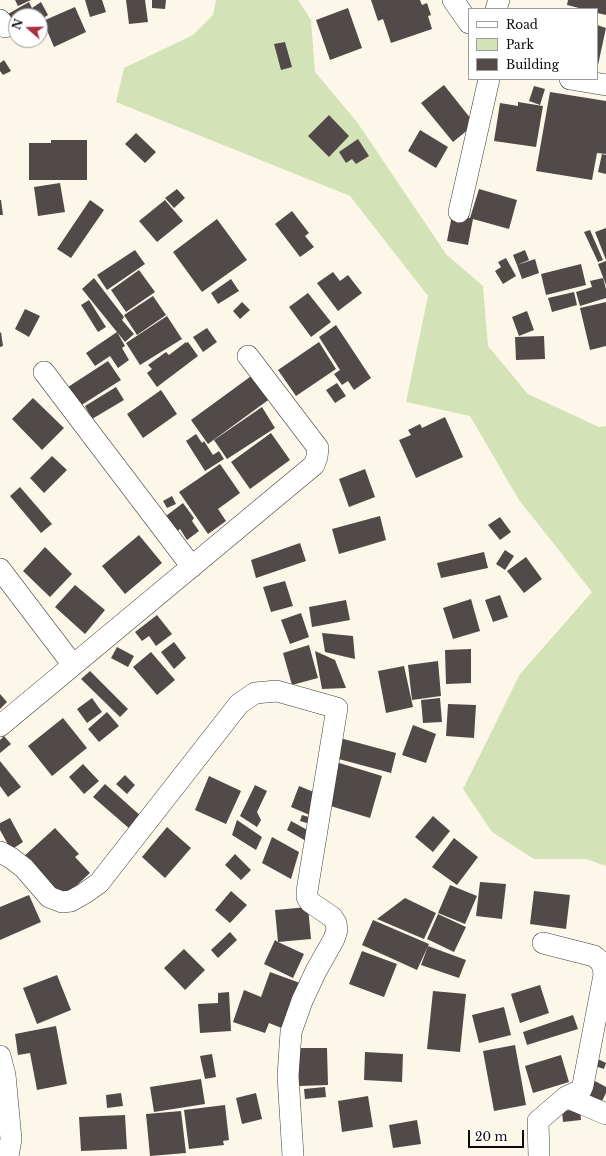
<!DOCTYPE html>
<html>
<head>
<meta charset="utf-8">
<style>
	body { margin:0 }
	#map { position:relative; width:606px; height:1156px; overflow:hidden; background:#fdf7e9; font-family:"Libre Baskerville",serif }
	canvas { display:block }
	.legend { position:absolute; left:468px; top:8px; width:130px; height:72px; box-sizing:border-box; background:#fff; border:1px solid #9d9d9d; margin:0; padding:5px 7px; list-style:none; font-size:12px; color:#0a0a0a }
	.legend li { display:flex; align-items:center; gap:8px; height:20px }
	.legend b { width:20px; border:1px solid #9d9d9d }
	.north { position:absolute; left:8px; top:8px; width:40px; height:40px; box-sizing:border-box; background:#fff; border:1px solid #9d9d9d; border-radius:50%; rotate:290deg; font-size:11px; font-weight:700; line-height:16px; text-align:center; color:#0a0a0a }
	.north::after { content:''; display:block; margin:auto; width:14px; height:18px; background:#ac3044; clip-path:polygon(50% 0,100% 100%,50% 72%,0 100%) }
	.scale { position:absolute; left:468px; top:1130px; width:56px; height:18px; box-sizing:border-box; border:2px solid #0a0a0a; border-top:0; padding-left:5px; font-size:12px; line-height:14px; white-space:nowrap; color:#0a0a0a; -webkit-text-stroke:3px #fff; paint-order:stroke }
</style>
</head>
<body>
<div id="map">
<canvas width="606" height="1156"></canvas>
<ul class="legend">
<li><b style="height:5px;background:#fff"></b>Road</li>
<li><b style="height:11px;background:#d3e3b7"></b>Park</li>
<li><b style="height:11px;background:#524a48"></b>Building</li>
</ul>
<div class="north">N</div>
<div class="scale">20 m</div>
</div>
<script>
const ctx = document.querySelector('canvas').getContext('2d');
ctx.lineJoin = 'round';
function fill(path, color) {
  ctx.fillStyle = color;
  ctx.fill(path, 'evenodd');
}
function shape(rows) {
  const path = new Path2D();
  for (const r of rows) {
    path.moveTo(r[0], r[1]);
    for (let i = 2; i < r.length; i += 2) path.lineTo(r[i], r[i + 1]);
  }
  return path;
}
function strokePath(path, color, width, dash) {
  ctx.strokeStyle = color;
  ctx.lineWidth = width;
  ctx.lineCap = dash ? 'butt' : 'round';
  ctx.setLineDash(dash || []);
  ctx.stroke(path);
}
fill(shape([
	[216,0,298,0,311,20,315,72,357,122,446,254,483,286,488,346,528,394,599,427,606,426,606,866,586,859,534,859,492,832,463,789,520,674,592,592,519,500,470,416,406,402,428,296,350,196,116,102,124,68,193,35,213,15]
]), '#d3e3b7');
fill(shape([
	[15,0,31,0,18,6],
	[85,0,102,0,106,12,90,17],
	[126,0,145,0,148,22,129,24],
	[152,0,166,0,165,9,152,8],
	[371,0,420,0,422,5,427,3,431,15,428,16,432,29,391,43,383,19,378,21],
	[568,0,606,0,606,15,597,13,597,9,583,9,567,5],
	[29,2,32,8,41,2,48,15,40,20,40,16,16,16,16,38,3,15,7,13,8,14],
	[75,7,86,32,54,47,43,21],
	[348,8,362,48,330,60,316,20],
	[597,25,606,28,598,65,597,65],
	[285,42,292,67,281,70,274,44],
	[4,60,11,71,3,75,0,71,0,63],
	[444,85,475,124,453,142,421,103],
	[534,86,545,89,540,105,529,101],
	[550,92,606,101,606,154,597,153,592,180,536,171],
	[518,102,543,106,536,147,494,141,500,103,518,106],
	[329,115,349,136,329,157,308,136],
	[420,130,448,147,436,168,408,151],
	[136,133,156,152,145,163,125,144],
	[358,139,369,156,356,164,352,159,346,163,339,152],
	[51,140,87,140,87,180,29,180,29,143,51,143],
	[602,154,606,155,606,174,598,172],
	[60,183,65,212,38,216,34,187],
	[177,189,185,198,174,208,165,198],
	[479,189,517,200,509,229,473,219,468,245,447,241,452,215,470,218],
	[0,200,1,200,3,215,0,215],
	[90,200,104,210,71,258,57,249],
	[165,200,183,221,157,242,139,221],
	[292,211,309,233,305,236,314,247,300,257,275,224],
	[217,219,247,260,202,292,173,252],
	[606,228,606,260,595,232],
	[590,230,603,260,598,262,584,232],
	[135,250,145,264,107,290,97,275],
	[525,250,529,260,517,265,513,255],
	[506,258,516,276,503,284,495,271,501,267,498,262],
	[535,259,539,273,522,279,517,265],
	[606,261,606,285,598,264],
	[581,264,586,285,546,295,541,274],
	[139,270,155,292,126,312,111,290],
	[333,272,340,281,348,275,362,293,338,311,317,283],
	[94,278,124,317,122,320,134,334,125,342,82,289],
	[603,278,606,289,606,298,580,306,576,292,592,287,590,281],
	[231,279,239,291,218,304,211,293],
	[574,292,577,305,552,312,548,298],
	[308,293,331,322,311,337,289,307],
	[153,296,166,315,137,335,124,315],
	[89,300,106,327,98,332,81,305],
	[242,302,250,310,240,319,233,311],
	[606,302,606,346,590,350,580,308],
	[25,309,40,316,29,337,15,329],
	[527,311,534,330,519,336,512,317],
	[167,316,182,339,140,365,126,343],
	[336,325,371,378,354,390,348,381,342,385,334,374,340,370,319,337],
	[207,328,217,342,203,352,193,337],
	[1,332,3,346,0,347,0,333],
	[117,332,125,346,122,348,129,360,118,368,110,356,95,366,86,353],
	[544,336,545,359,516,360,515,337],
	[186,342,186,343,188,342,198,356,157,387,147,373,152,369,148,365,166,352,169,355],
	[319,342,336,369,296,396,278,370],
	[108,361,121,380,80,406,68,387],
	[254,374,271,398,208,444,191,420],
	[337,383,346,396,335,403,326,390],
	[116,387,124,400,92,419,85,406],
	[161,390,177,414,143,438,127,414],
	[33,398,64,428,42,450,12,419],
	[262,407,275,428,227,459,214,440],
	[445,417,463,457,416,478,399,440,411,435,408,430,420,424,422,428],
	[271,433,290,460,250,489,231,462],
	[196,434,202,443,204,441,213,455,219,451,224,459,205,471,186,441],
	[52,456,67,470,44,493,30,478],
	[220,464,240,493,218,509,226,521,208,534,179,492],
	[365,469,375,497,349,507,339,479],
	[20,487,52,524,41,533,10,496],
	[172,496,176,504,167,508,163,501],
	[183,503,194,518,192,521,199,531,187,540,180,529,174,534,162,519],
	[380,516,386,540,339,554,332,529],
	[500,517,511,532,500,540,488,525],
	[139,535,162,563,125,594,102,566],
	[300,543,306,561,256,578,251,560],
	[45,547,72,574,50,597,23,571],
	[505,550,514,556,505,570,496,564],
	[484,552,488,568,441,578,437,563],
	[526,557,542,579,524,593,507,571],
	[285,581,293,606,271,612,263,587],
	[75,585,105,610,85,634,55,607],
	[500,595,508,617,493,622,485,600],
	[471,599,480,631,453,639,443,608],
	[346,600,350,620,312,627,309,607],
	[301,613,309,637,290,644,281,620],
	[157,615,172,634,156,646,149,636,142,641,135,632],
	[322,633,353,636,355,659,325,652],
	[174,642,186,658,174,669,161,652],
	[309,645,318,678,292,685,283,653],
	[117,647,134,656,128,667,111,658],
	[471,649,471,683,446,684,445,650],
	[315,651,335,660,346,688,322,689],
	[151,652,175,680,157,695,133,667],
	[438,661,441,696,412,700,408,665],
	[404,666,413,707,386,713,378,671],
	[90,671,128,709,120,717,81,679],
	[0,694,7,702,0,709],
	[92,698,102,712,87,723,77,709],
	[440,698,442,722,423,723,421,700],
	[448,704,476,705,474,738,446,736],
	[107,712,119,726,99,742,88,729],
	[63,718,87,748,52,776,28,746],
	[413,725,436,734,426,763,402,755],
	[4,736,11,744,0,753,0,740],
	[340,738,396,753,391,773,335,758],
	[0,761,21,787,8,797,0,786],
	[336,762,382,776,370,818,324,804],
	[83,764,99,781,84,794,69,777],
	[125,775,135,785,127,794,116,784],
	[209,776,241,791,226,824,195,810],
	[105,784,142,817,131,830,93,797],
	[255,785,267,791,257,812,261,820,257,827,240,816],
	[299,786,321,795,312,816,291,807],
	[302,815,312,818,310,824,300,821],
	[433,816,450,831,433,852,415,837],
	[10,818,23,842,11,850,0,830,0,823],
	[237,820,262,837,256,850,232,835],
	[291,821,311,832,306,841,287,830],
	[167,827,191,848,165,878,142,857],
	[55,828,79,854,75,857,90,873,60,901,22,858],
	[272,837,299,852,291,879,262,863],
	[454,838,478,857,457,885,432,867],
	[235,854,251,870,241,880,225,865],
	[480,882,506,884,502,919,476,916],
	[450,885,477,896,465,924,438,913],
	[231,891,247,905,230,923,215,910],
	[534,891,570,895,566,929,530,924],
	[29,895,41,922,0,940,0,907],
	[405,898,436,913,424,939,377,919],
	[308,907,311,939,278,942,304,954,293,978,264,964,275,940,278,942,275,910],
	[438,914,466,927,454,952,427,939],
	[373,920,429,944,417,970,362,945],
	[230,932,237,940,218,958,211,950],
	[428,946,466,960,459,978,421,965],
	[184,949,205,970,185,990,164,968],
	[362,951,397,964,384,997,349,984],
	[270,972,300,983,284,1029,269,1023,265,1033,233,1022,244,990,261,997],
	[57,975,71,1010,37,1024,23,988],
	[540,985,549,1013,520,1023,511,994],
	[433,991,466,994,460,1052,427,1049],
	[229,992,231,1031,200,1033,198,1004,218,1003,218,993],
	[504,1007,511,1035,479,1043,472,1015],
	[573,1015,578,1029,527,1045,523,1032],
	[56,1026,67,1084,37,1090,30,1053,18,1055,15,1034],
	[515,1045,526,1105,494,1111,483,1051],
	[298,1048,327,1048,328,1085,299,1086],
	[365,1052,403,1054,402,1082,364,1080],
	[212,1054,216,1077,205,1079,200,1056],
	[561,1055,569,1082,533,1093,525,1066],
	[598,1059,606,1063,604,1069,595,1066],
	[201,1079,205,1104,154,1112,150,1087],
	[595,1081,606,1087,606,1093,600,1105,586,1098],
	[325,1087,326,1097,305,1099,304,1089],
	[121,1093,123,1106,107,1108,106,1095],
	[256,1093,262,1119,242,1124,236,1098],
	[368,1096,373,1127,342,1132,338,1101],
	[225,1105,229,1140,223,1141,224,1145,189,1149,184,1110],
	[580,1109,581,1120,563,1122,562,1111],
	[181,1111,186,1153,150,1156,146,1114],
	[125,1115,127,1149,81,1151,79,1117],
	[417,1120,421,1144,393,1148,389,1125]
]), '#524a48');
const minor = shape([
	[453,0,469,23],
	[496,9,499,0],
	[0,20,5,27],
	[570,79,606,85],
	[459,212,489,79],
	[44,372,192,567],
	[0,569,73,665],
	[0,726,314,465,317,457,318,448,248,356],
	[0,852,11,858,24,868,49,897,62,902,71,901,85,893,99,883,239,704,255,693,277,691,337,708,307,891,307,897,310,902,332,917,336,923,337,930,334,939,316,971,302,1001,291,1032,288,1076,293,1156],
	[0,1056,5,1075,11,1139,8,1156],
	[566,1097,606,1114],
	[539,1156,538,1121,566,1097,581,1090,583,1085,604,975,603,967,600,961,594,956,543,943]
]);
strokePath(minor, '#3d3d3d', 22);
strokePath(minor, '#fff', 21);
</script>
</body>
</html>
